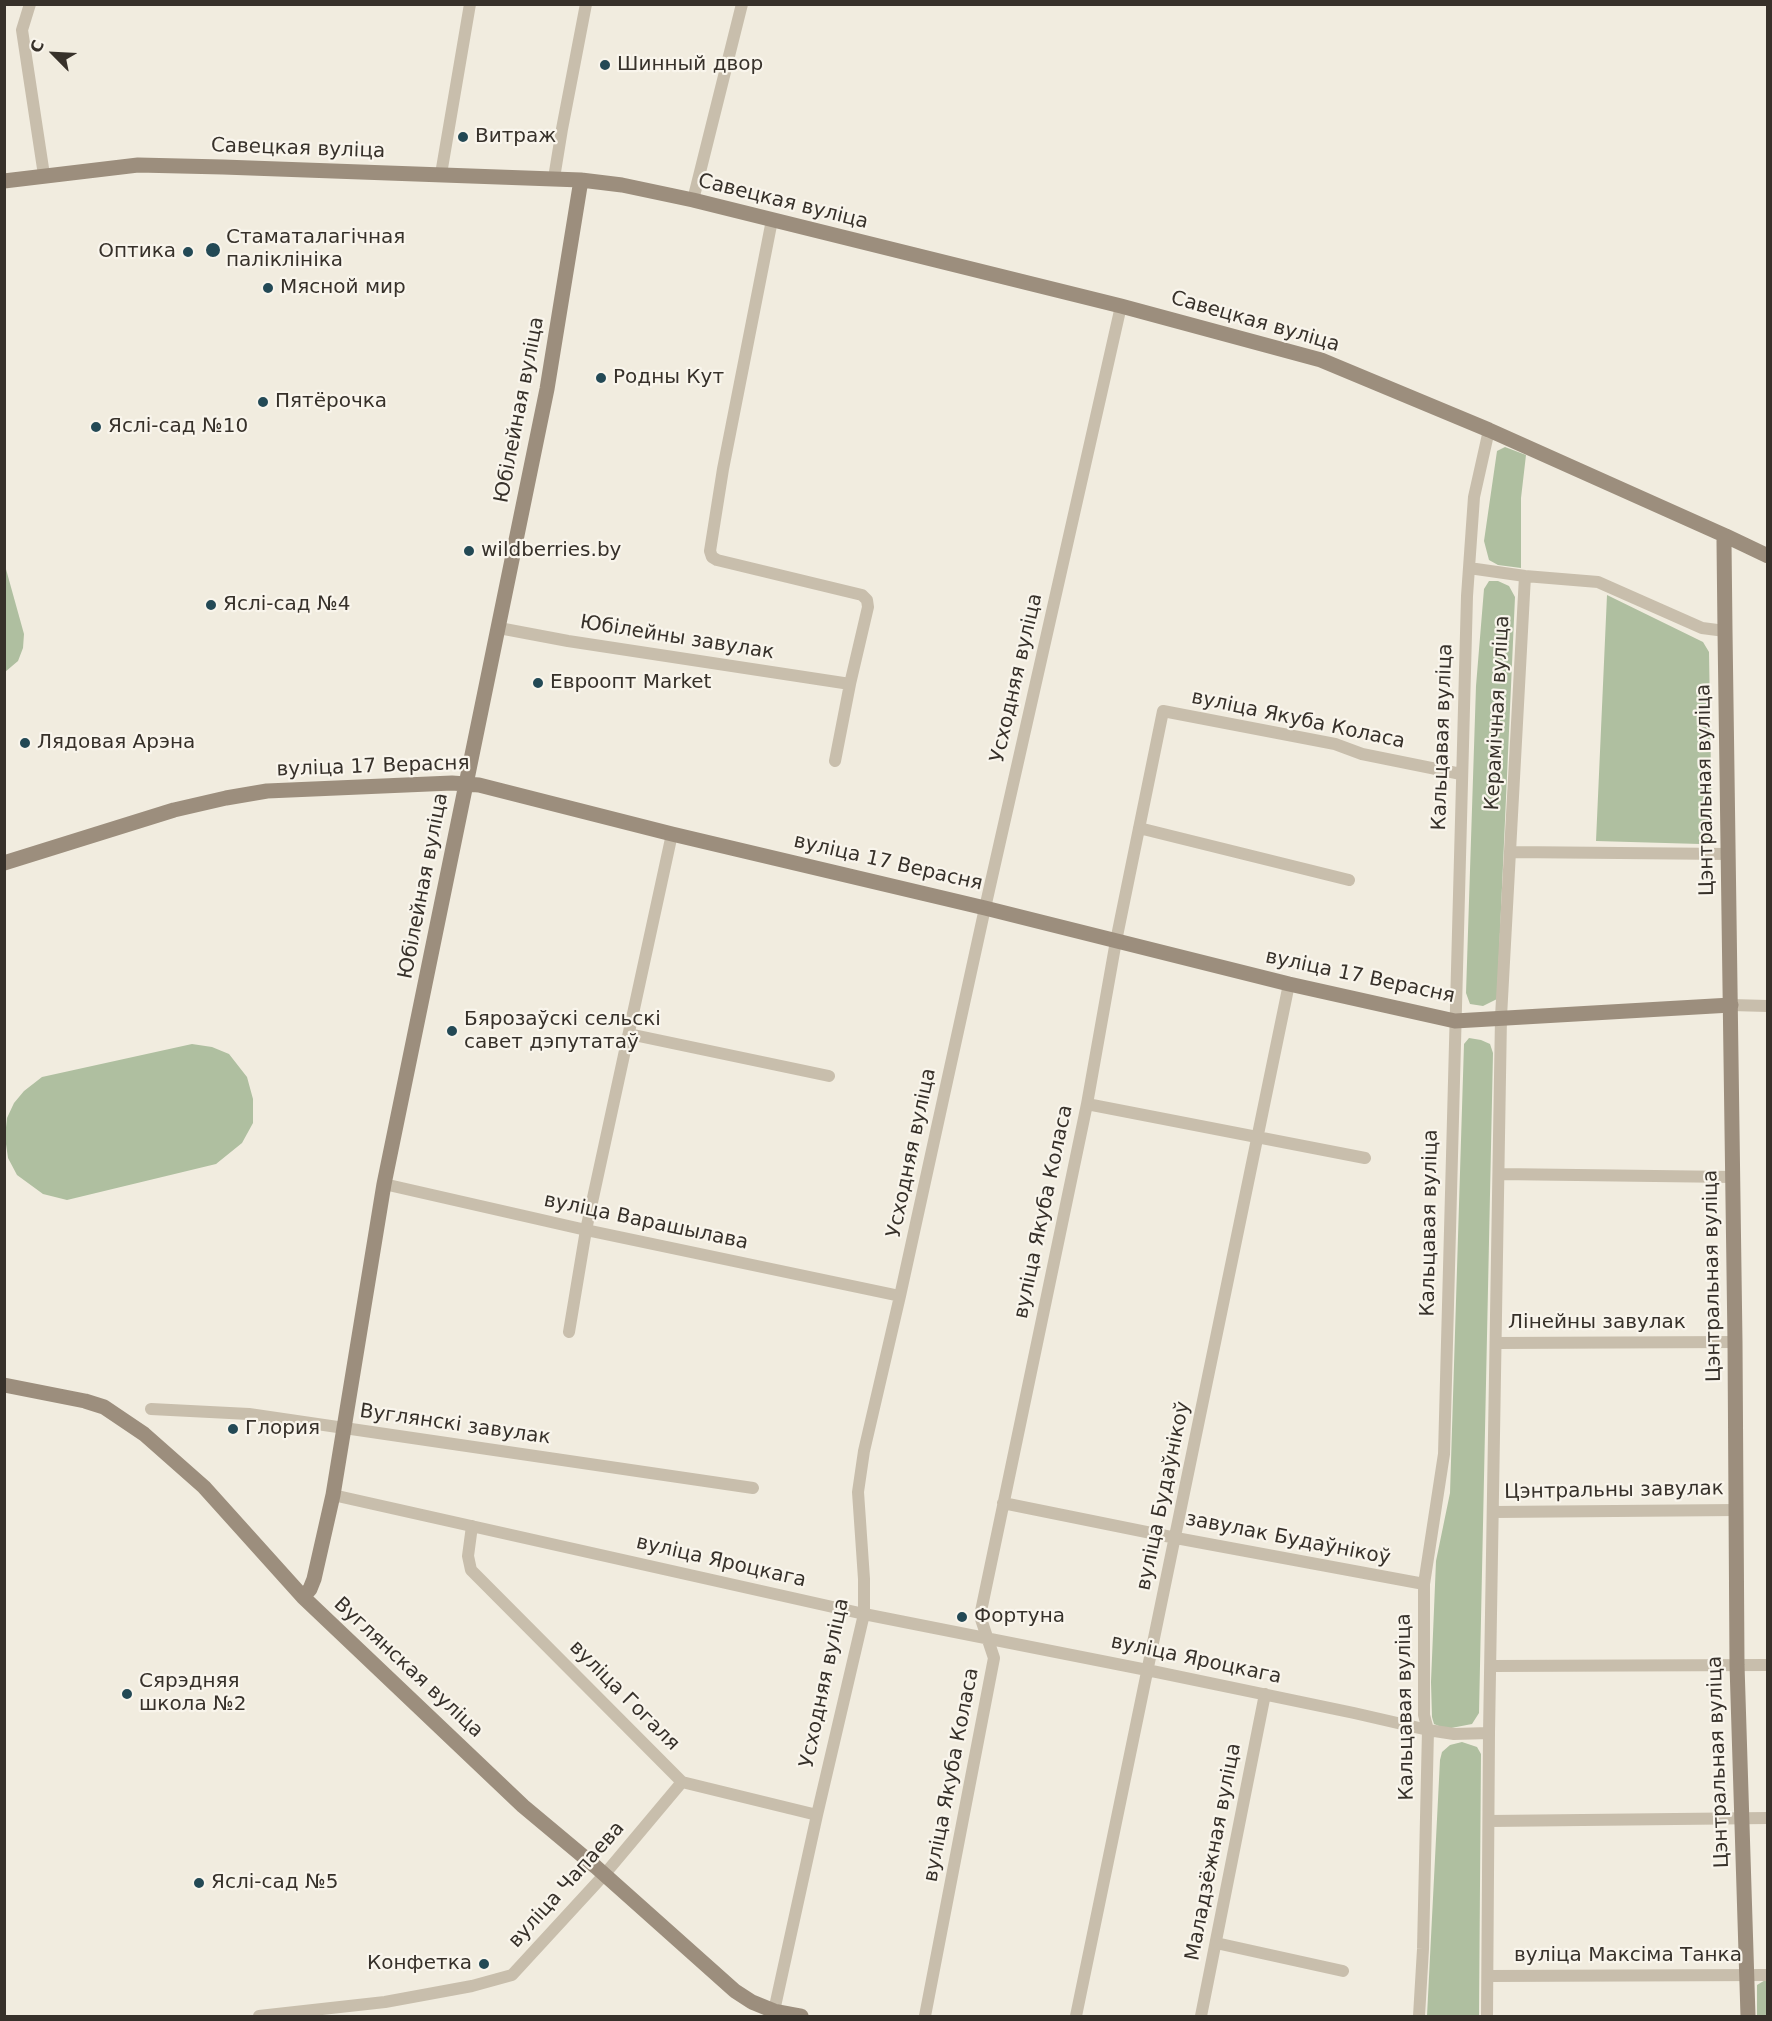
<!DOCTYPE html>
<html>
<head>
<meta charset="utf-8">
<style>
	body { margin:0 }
	#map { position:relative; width:1772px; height:2021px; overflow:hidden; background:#f1ecdf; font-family:"DejaVu Sans",sans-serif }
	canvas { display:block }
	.frame { position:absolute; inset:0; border:6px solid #37312a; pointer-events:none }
	.north { position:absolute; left:24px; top:24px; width:60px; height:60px; -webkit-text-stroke:4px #f9f5ec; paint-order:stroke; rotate:294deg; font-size:16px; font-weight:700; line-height:24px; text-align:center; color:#37312a }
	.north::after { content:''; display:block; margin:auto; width:21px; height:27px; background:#37312a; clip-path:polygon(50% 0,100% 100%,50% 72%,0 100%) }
</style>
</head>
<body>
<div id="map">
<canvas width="1772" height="2021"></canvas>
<div class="frame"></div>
<div class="north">С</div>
</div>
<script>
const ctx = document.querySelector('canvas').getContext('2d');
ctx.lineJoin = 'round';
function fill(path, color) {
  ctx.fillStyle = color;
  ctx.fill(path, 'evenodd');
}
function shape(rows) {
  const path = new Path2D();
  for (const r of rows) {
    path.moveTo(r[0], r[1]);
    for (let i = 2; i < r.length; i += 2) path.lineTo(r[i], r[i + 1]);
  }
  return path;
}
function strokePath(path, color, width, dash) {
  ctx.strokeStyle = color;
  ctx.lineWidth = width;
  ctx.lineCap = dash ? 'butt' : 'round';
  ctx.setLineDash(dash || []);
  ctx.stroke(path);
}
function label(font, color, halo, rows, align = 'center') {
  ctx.font = font + ' "DejaVu Sans",sans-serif';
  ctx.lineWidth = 4.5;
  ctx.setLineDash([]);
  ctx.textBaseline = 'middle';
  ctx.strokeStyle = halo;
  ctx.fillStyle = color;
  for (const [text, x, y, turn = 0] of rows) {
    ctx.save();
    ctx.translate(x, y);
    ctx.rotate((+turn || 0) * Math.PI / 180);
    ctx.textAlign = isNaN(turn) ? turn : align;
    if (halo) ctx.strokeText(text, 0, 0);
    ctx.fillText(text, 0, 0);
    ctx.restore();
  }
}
fill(shape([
	[1505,447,1526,455,1521,498,1521,568,1498,565,1489,560,1484,541,1497,451],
	[4,562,24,634,23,648,18,661,5,672],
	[1489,581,1498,581,1509,586,1515,597,1497,999,1483,1006,1470,1004,1466,993,1476,686,1484,589],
	[1607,595,1703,642,1709,652,1712,835,1707,842,1700,844,1596,841],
	[1469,1038,1481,1040,1490,1044,1493,1053,1479,1713,1472,1724,1446,1729,1434,1724,1432,1717,1431,1682,1436,1561,1450,1493,1464,1044],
	[192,1044,212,1047,229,1054,247,1077,253,1099,253,1123,242,1143,216,1164,67,1200,43,1194,17,1175,8,1158,5,1137,7,1118,14,1103,24,1091,42,1077],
	[1462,1742,1477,1747,1481,1754,1479,2016,1427,2016,1440,1760,1442,1752,1450,1745],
	[1767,1979,1767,2016,1757,2016,1757,1985]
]), '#afbfa0');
strokePath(shape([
	[30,4,22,30,44,175],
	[441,174,470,4],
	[554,178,562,129,586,4],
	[693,200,742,4],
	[772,220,723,469,710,551,712,557,717,560,862,595,867,600,868,607,850,684],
	[1469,568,1525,576,1598,582,1702,628,1725,631],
	[499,628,568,641,850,684,835,761],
	[1139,828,1349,880],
	[1510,852,1729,854],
	[1731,1005,1768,1006],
	[629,1034,829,1076],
	[1087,1104,1365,1158],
	[1499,1174,1733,1177],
	[384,1184,586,1230,900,1296],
	[569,1332,586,1230,672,834],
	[1496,1343,1735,1342],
	[151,1409,249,1414,753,1488],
	[333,1495,864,1614,1147,1670,1354,1713,1428,1730,1454,1734,1489,1733],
	[1003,1503,1176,1538,1424,1584],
	[1494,1512,1736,1510],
	[472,1526,468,1556,471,1570,682,1782,817,1815],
	[1492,1666,1768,1665],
	[1490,1821,1768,1818],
	[1216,1943,1343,1971],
	[1488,1976,1768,1975],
	[774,2011,817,1815,864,1614,864,1579,858,1492,864,1451,900,1296,985,908,1121,306],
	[259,2016,385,2002,472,1986,512,1975,604,1875,682,1782],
	[925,2016,994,1658,980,1616,1087,1104,1116,941,1163,711,1335,744,1362,754,1461,774],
	[1076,2016,1289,984],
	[1201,2016,1265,1694],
	[1419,2016,1423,1949,1428,1730,1424,1715,1424,1584,1444,1454,1467,596,1474,497,1489,430],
	[1487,2016,1489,1733,1501,1017,1525,576]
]), '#c8beac', 12);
strokePath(shape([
	[4,181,138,165,223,167,581,180,622,185,693,200,1121,306,1321,360,1489,430,1726,536,1768,556],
	[1726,536,1724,541,1725,631,1735,1342,1737,1665,1748,2016],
	[4,863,174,810,226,798,267,791,452,783,479,785,672,834,985,908,1289,984,1455,1021,1731,1005],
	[4,1385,85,1401,104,1407,144,1434,204,1487,303,1597,523,1806,596,1867,735,1991,752,2002,774,2011,801,2016],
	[303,1597,310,1589,314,1579,333,1495,384,1184,547,389,581,180]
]), '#9c8e7d', 15);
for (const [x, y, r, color] of [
	[605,65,6,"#234955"],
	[463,137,6,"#234955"],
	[213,250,8,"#234955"],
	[188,252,6,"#234955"],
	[268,288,6,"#234955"],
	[601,378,6,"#234955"],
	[263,402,6,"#234955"],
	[96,427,6,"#234955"],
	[469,551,6,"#234955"],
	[211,605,6,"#234955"],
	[538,683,6,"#234955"],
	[25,743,6,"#234955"],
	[452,1031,6,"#234955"],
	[233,1429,6,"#234955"],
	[962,1617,6,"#234955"],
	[127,1694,6,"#234955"],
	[199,1883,6,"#234955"],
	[484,1964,6,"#234955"]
]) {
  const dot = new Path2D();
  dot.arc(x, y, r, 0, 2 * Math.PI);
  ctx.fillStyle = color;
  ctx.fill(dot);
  strokePath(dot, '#f9f5ec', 2);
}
label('20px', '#37312a', '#f9f5ec', [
	["Шинный двор",617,65],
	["Витраж",475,137],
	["Стаматалагічная",226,238],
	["паліклініка",226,261],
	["Оптика",176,252,"right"],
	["Мясной мир",280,288],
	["Родны Кут",613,378],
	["Пятёрочка",275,402],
	["Яслі-сад №10",108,427],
	["wildberries.by",481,551],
	["Яслі-сад №4",223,605],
	["Евроопт Market",550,683],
	["Лядовая Арэна",37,743],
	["Бярозаўскі сельскі",464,1020],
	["савет дэпутатаў",464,1043],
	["Глория",245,1429],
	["Фортуна",974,1617],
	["Сярэдняя",139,1682],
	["школа №2",139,1705],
	["Яслі-сад №5",211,1883],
	["Конфетка",472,1964,"right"]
], 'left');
label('20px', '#37312a', '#f9f5ec', [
	["Савецкая вуліца",298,149,2],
	["Савецкая вуліца",783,202,14],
	["Савецкая вуліца",1255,322,16],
	["Юбілейная вуліца",520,410,-79],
	["Юбілейны завулак",677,638,9],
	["Усходняя вуліца",1017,678,-77],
	["Керамічная вуліца",1498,713,-87],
	["вуліца Якуба Коласа",1298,720,12],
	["Кальцавая вуліца",1443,737,-88],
	["вуліца 17 Верасня",373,767,-2],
	["Цэнтральная вуліца",1706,790,-91],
	["вуліца 17 Верасня",888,863,13],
	["Юбілейная вуліца",424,886,-79],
	["вуліца 17 Верасня",1360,977,12],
	["Усходняя вуліца",912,1153,-78],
	["вуліца Якуба Коласа",1044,1212,-78],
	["вуліца Варашылава",646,1222,12],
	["Кальцавая вуліца",1430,1223,-89],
	["Цэнтральная вуліца",1713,1276,-91],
	["Лінейны завулак",1597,1323],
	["Вуглянскі завулак",455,1425,8],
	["Цэнтральны завулак",1614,1491,-1],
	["вуліца Будаўнікоў",1164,1496,-78],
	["завулак Будаўнікоў",1288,1539,11],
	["вуліца Яроцкага",721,1562,13],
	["вуліца Яроцкага",1196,1660,12],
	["Вуглянская вуліца",408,1668,43],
	["Усходняя вуліца",825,1683,-78],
	["вуліца Гогаля",624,1696,45],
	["Кальцавая вуліца",1406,1707,-91],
	["Цэнтральная вуліца",1719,1762,-92],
	["вуліца Якуба Коласа",952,1775,-79],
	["Маладзёжная вуліца",1214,1852,-79],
	["вуліца Чапаева",567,1885,-48],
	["вуліца Максіма Танка",1628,1956]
]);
</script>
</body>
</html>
